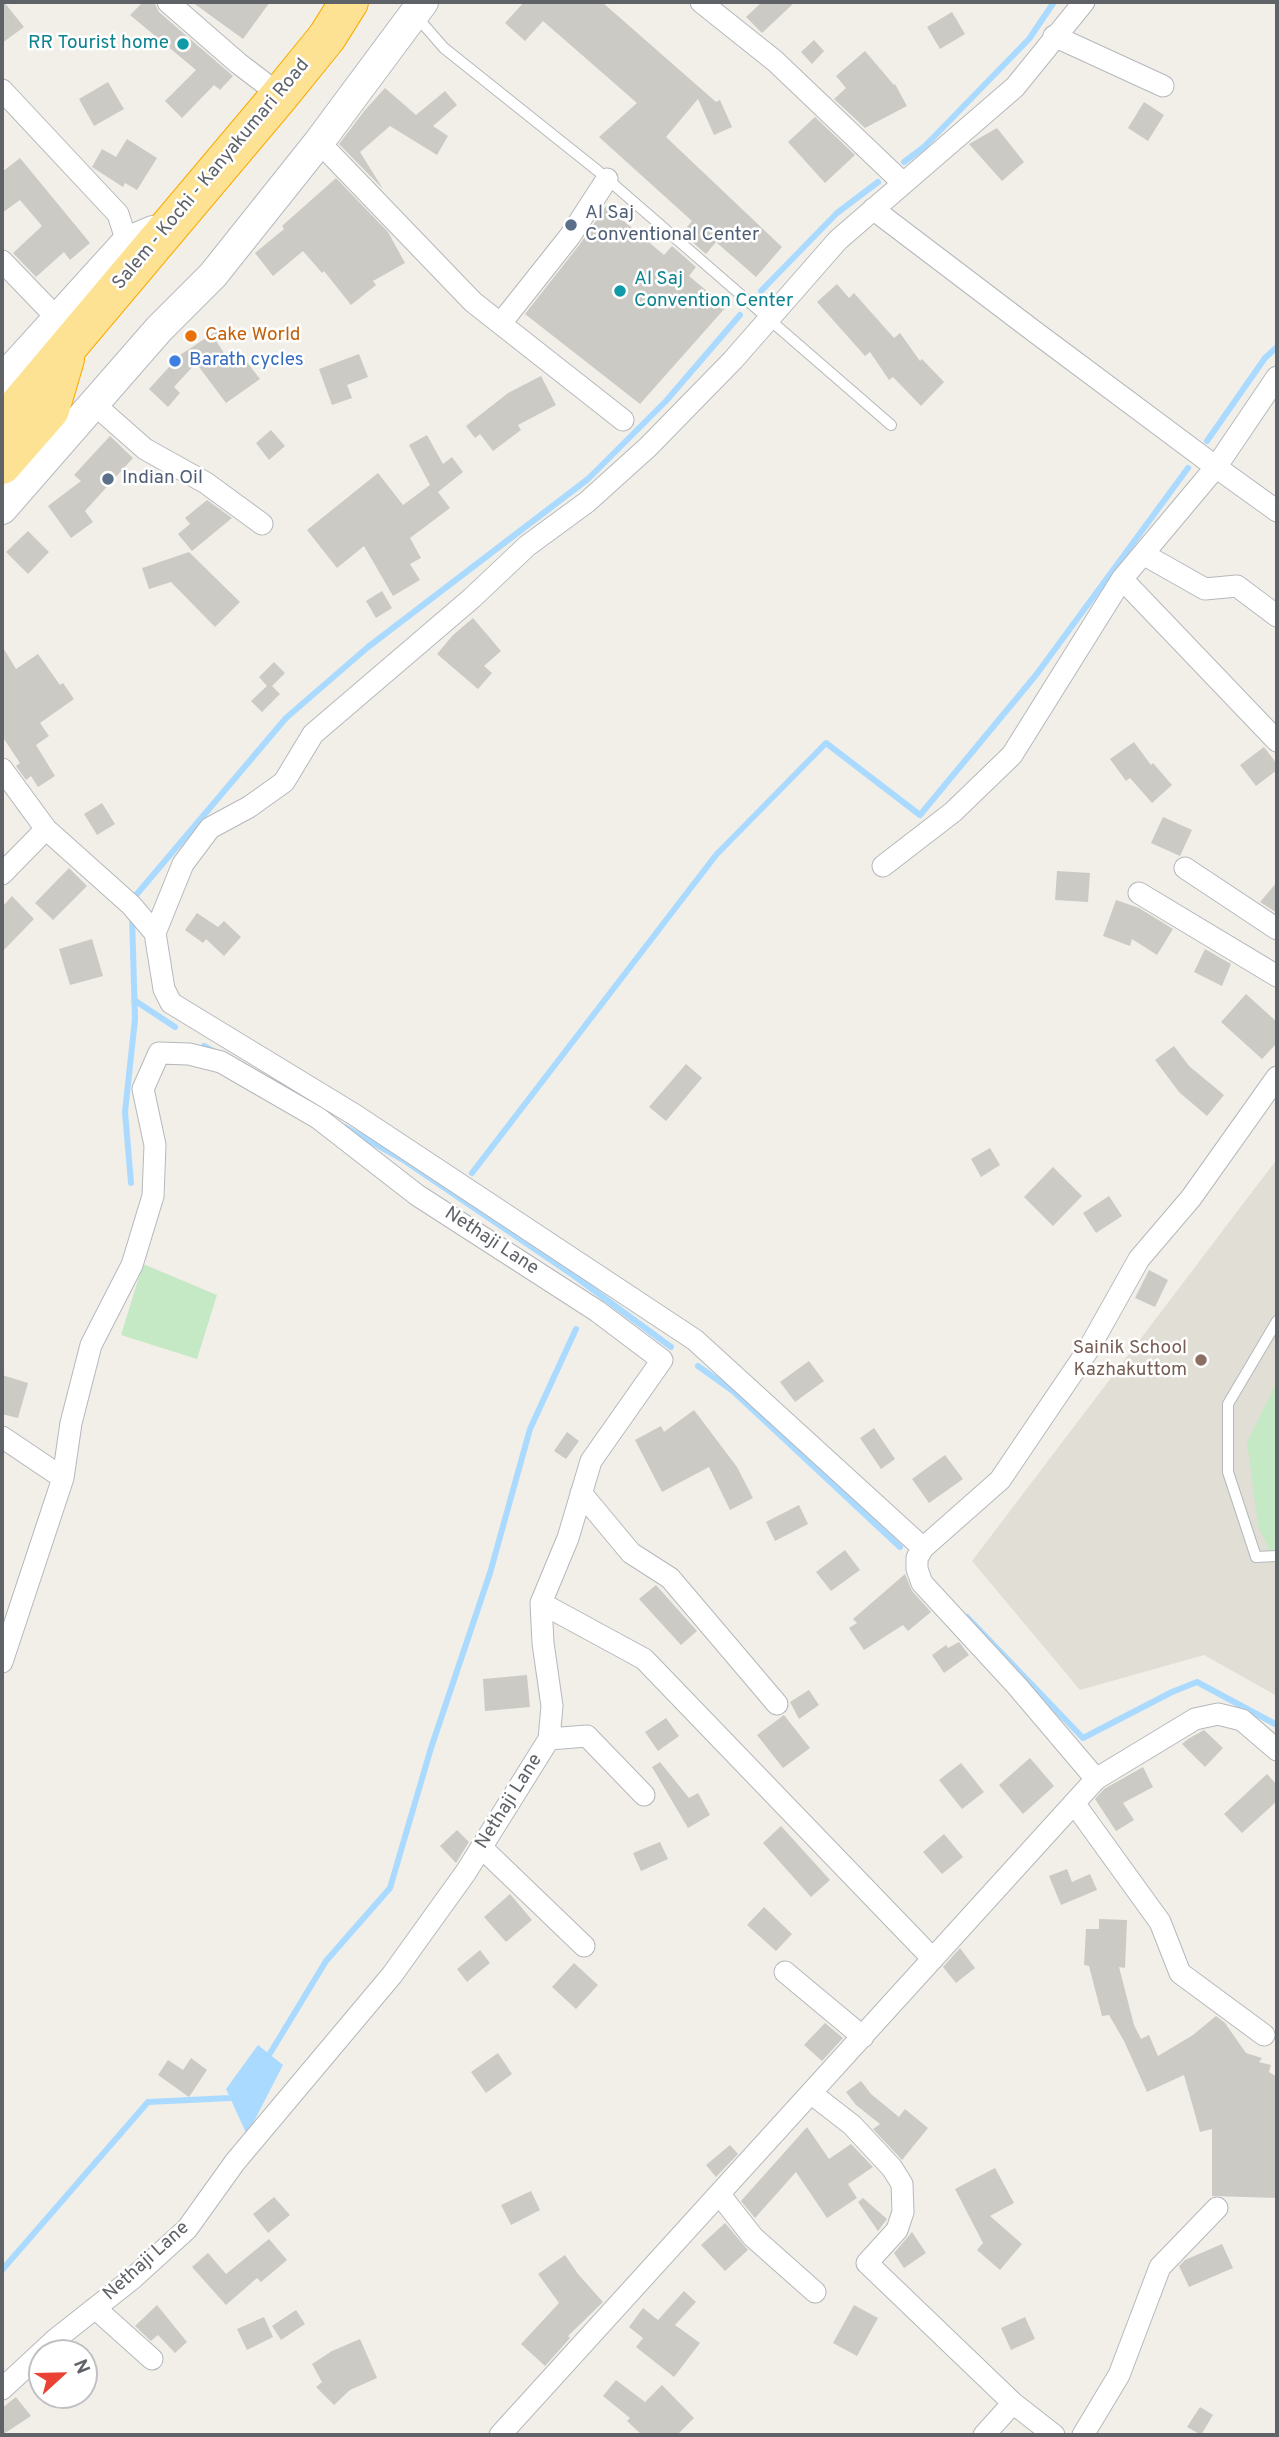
<!DOCTYPE html>
<html>
<head>
<meta charset="utf-8">
<style>
	body { margin:0 }
	#map { position:relative; width:1279px; height:2437px; overflow:hidden; background:#f1efe8; font-family:Overpass,sans-serif }
	canvas { display:block }
	.frame { position:absolute; inset:0; border:4px solid #5f6368; pointer-events:none }
	.north { position:absolute; left:28px; top:2339px; width:70px; height:70px; box-sizing:border-box; background:#fff; border:2px solid #bfc1c3; border-radius:50%; rotate:68deg; font-size:19px; font-weight:700; line-height:28px; text-align:center; color:#5f6368 }
	.north::after { content:''; display:block; margin:auto; width:24px; height:32px; background:#ea4335; clip-path:polygon(50% 0,100% 100%,50% 72%,0 100%) }
</style>
</head>
<body>
<div id="map">
<canvas width="1279" height="2437"></canvas>
<div class="frame"></div>
<div class="north">N</div>
</div>
<script>
const ctx = document.querySelector('canvas').getContext('2d');
ctx.lineJoin = 'round';
function fill(path, color) {
  ctx.fillStyle = color;
  ctx.fill(path, 'evenodd');
}
function shape(rows) {
  const path = new Path2D();
  for (const r of rows) {
    path.moveTo(r[0], r[1]);
    for (let i = 2; i < r.length; i += 2) path.lineTo(r[i], r[i + 1]);
  }
  return path;
}
function strokePath(path, color, width, dash) {
  ctx.strokeStyle = color;
  ctx.lineWidth = width;
  ctx.lineCap = dash ? 'butt' : 'round';
  ctx.setLineDash(dash || []);
  ctx.stroke(path);
}
function label(font, color, halo, rows, align = 'center') {
  ctx.font = font + ' Overpass,sans-serif';
  ctx.lineWidth = 5;
  ctx.setLineDash([]);
  ctx.textBaseline = 'middle';
  ctx.strokeStyle = halo;
  ctx.fillStyle = color;
  for (const [text, x, y, turn = 0] of rows) {
    ctx.save();
    ctx.translate(x, y);
    ctx.rotate((+turn || 0) * Math.PI / 180);
    ctx.textAlign = isNaN(turn) ? turn : align;
    if (halo) ctx.strokeText(text, 0, 0);
    ctx.fillText(text, 0, 0);
    ctx.restore();
  }
}
fill(shape([
	[1277,1159,1277,1696,1204,1655,1080,1690,972,1561]
]), '#e1ded6');
fill(shape([
	[143,1264,217,1295,197,1359,121,1335],
	[1277,1382,1277,1566,1258,1526,1247,1442]
]), '#c5e8c5');
fill(shape([
	[258,2045,283,2065,247,2135,226,2089]
]), '#aadaff');
strokePath(shape([
	[904,162,924,147,1029,39,1054,2],
	[761,291,837,213,878,182],
	[1207,441,1265,358,1277,347],
	[131,901,286,718,368,647,588,479,666,401,740,315],
	[134,1000,175,1027],
	[204,1046,215,1052],
	[345,1127,405,1161,573,1275,671,1347],
	[472,1173,716,855,826,743,920,815,1036,675,1188,468],
	[131,1183,125,1112,135,1019,132,916],
	[698,1366,733,1391,900,1547],
	[967,1617,1083,1738,1172,1692,1197,1682,1277,1725],
	[266,2060,326,1961,390,1888,431,1748,490,1573,530,1429,576,1329],
	[2,2270,148,2102,230,2098,236,2094]
]), '#aadaff', 6);
fill(shape([
	[2,2,4,2,24,27,2,43],
	[143,2,154,2,159,12,233,76,220,90,214,85,182,118,165,101,196,70,130,15],
	[192,2,270,2,243,39],
	[524,2,602,2,716,102,720,100,732,127,714,135,698,99,666,137,782,247,756,277,716,242,706,254,682,233,692,221,599,137,637,103,543,21,525,41,505,23],
	[762,2,795,2,762,33,746,17],
	[952,12,965,34,940,49,927,27],
	[814,40,824,51,812,64,801,52],
	[865,51,894,85,895,84,907,106,865,128,834,99,846,88,836,76],
	[108,82,124,109,94,126,79,99],
	[385,88,416,115,445,91,457,105,433,126,448,136,437,155,390,126,360,152,383,189,339,144,365,110],
	[1144,102,1164,115,1148,141,1128,128],
	[815,117,855,155,825,183,788,142],
	[997,128,1024,162,1002,181,969,144],
	[127,139,157,158,137,190,125,183,123,187,92,167,102,149,116,157],
	[20,158,90,243,70,260,64,252,36,277,13,253,42,226,20,200,2,213,2,172],
	[336,178,388,232,405,263,373,281,376,285,351,305,324,271,322,273,303,251,273,276,255,253,284,229,282,226],
	[606,206,664,255,672,246,696,267,689,276,726,307,640,404,525,314,580,244],
	[837,284,849,298,854,293,894,338,900,333,920,361,922,359,944,382,921,406,893,377,889,380,870,352,865,356,817,302],
	[218,330,222,335,216,341,232,365,243,357,260,379,226,403,196,363,174,387,180,393,168,407,149,389,180,355],
	[359,354,368,377,347,385,352,398,332,405,319,369],
	[541,376,556,405,518,425,521,430,493,451,480,434,475,438,466,426,508,393],
	[271,430,285,446,269,460,256,443],
	[427,435,443,464,452,457,463,472,438,492,450,508,410,538,421,558,410,564,420,580,393,596,364,546,337,568,307,530,378,473,403,505,430,485,409,445],
	[110,436,133,458,85,511,93,522,71,538,48,506,81,481,74,475],
	[207,500,232,518,192,551,178,534,190,524,185,518],
	[28,531,49,552,28,574,6,552],
	[189,552,240,602,215,627,171,582,149,589,142,568],
	[382,591,392,608,376,618,366,601],
	[473,618,501,651,484,666,492,673,478,689,437,654,453,635],
	[2,646,16,669,38,654,60,685,63,683,74,699,40,723,49,736,36,745,55,776,38,787,31,776,26,780,16,766,20,763,2,736],
	[274,662,285,673,272,686,280,694,262,712,251,701,267,686,259,677],
	[1134,742,1151,765,1153,763,1172,785,1152,803,1130,778,1126,781,1110,759],
	[1264,747,1277,764,1277,770,1256,786,1240,765],
	[102,803,115,824,97,835,84,814],
	[1163,817,1192,830,1180,856,1151,843],
	[69,868,87,886,53,920,35,903],
	[1057,871,1090,873,1088,902,1055,900],
	[1277,882,1277,913,1260,902],
	[12,896,34,919,2,952,2,907],
	[1116,900,1139,908,1173,929,1157,955,1132,939,1130,946,1103,936],
	[197,913,218,927,224,921,241,937,224,956,206,939,203,943,185,930],
	[92,939,103,976,70,985,59,949],
	[1205,949,1231,964,1222,986,1194,972],
	[1246,994,1277,1022,1277,1043,1262,1059,1221,1022],
	[1174,1046,1189,1066,1224,1095,1207,1116,1179,1092,1155,1060],
	[686,1064,702,1078,666,1121,649,1107],
	[990,1148,1000,1165,981,1177,971,1159],
	[1053,1167,1082,1196,1053,1226,1024,1197],
	[1109,1196,1122,1216,1096,1233,1083,1213],
	[1149,1270,1168,1280,1155,1307,1135,1298],
	[809,1361,824,1381,795,1402,780,1382],
	[2,1375,28,1383,18,1418,2,1414],
	[694,1410,737,1467,753,1498,730,1510,709,1467,662,1492,635,1440,661,1426,664,1432],
	[874,1428,895,1459,881,1469,860,1438],
	[567,1432,579,1441,566,1459,554,1451],
	[945,1455,963,1479,929,1503,912,1479],
	[799,1505,808,1524,775,1541,766,1522],
	[845,1550,860,1570,831,1591,816,1572],
	[905,1574,912,1591,931,1612,908,1631,903,1625,864,1650,849,1628,857,1623,853,1619],
	[656,1585,697,1631,681,1645,639,1599],
	[959,1642,969,1655,944,1673,932,1655,946,1645,948,1648],
	[527,1675,530,1707,485,1711,483,1679],
	[809,1690,819,1705,799,1719,790,1702],
	[784,1715,810,1748,783,1768,757,1735],
	[666,1718,679,1736,658,1751,645,1732],
	[1204,1730,1223,1748,1205,1767,1182,1744,1188,1739],
	[1030,1758,1054,1786,1023,1814,999,1785],
	[660,1762,689,1798,698,1793,710,1815,688,1828,652,1767],
	[961,1763,984,1792,962,1809,939,1780],
	[1143,1767,1153,1787,1123,1803,1134,1820,1116,1831,1095,1799,1104,1789],
	[1267,1774,1277,1785,1277,1801,1242,1833,1224,1814],
	[781,1826,830,1880,811,1897,763,1843],
	[457,1830,469,1842,456,1863,440,1846],
	[944,1834,963,1857,942,1874,923,1852],
	[660,1842,668,1859,641,1871,633,1853],
	[1067,1869,1072,1882,1090,1874,1097,1890,1061,1905,1049,1876],
	[510,1894,532,1920,506,1942,484,1917],
	[764,1907,792,1934,776,1951,747,1925],
	[1099,1919,1127,1920,1125,1968,1119,1967,1134,2025,1141,2039,1149,2035,1158,2056,1193,2035,1216,2016,1225,2023,1246,2053,1262,2058,1259,2062,1271,2065,1269,2072,1277,2077,1277,2198,1212,2196,1212,2129,1200,2132,1184,2075,1147,2092,1124,2041,1109,2015,1102,2016,1089,1966,1084,1965,1086,1929,1099,1929],
	[960,1948,975,1968,956,1983,943,1967],
	[480,1950,490,1963,467,1982,457,1969],
	[574,1963,598,1985,576,2009,552,1987],
	[825,2023,843,2038,822,2061,804,2045],
	[498,2053,512,2074,486,2093,471,2072],
	[191,2058,207,2070,189,2097,158,2075,168,2060,183,2070],
	[861,2081,871,2094,899,2117,905,2109,928,2128,902,2160,873,2129,880,2124,856,2105,846,2092],
	[807,2127,829,2159,851,2144,873,2167,848,2184,857,2198,827,2218,796,2172,755,2218,741,2201],
	[730,2145,738,2154,716,2177,706,2165],
	[995,2168,1014,2203,990,2216,1022,2244,1000,2270,977,2250,983,2243,955,2189],
	[531,2191,540,2210,511,2225,501,2205],
	[274,2197,290,2215,268,2233,253,2214],
	[863,2198,887,2219,878,2231,858,2202],
	[725,2223,748,2250,725,2271,701,2245],
	[912,2232,926,2253,904,2268,894,2253],
	[269,2239,287,2260,261,2282,257,2278,226,2305,192,2267,208,2253,226,2274],
	[1222,2244,1233,2268,1189,2287,1179,2266,1185,2260],
	[565,2255,578,2274,603,2302,568,2336,570,2338,545,2366,521,2344,559,2303,538,2274],
	[684,2291,696,2302,675,2325,700,2343,674,2377,636,2347,643,2338,629,2327,643,2308,658,2320],
	[157,2305,187,2342,175,2353,158,2335,151,2341,135,2326],
	[854,2305,878,2318,857,2356,833,2343],
	[296,2310,305,2324,281,2340,272,2326],
	[264,2317,273,2337,247,2350,237,2329],
	[1025,2317,1035,2339,1011,2350,1001,2328],
	[360,2339,377,2378,350,2390,334,2405,316,2387,322,2382,312,2364,332,2351],
	[616,2380,645,2402,662,2385,694,2418,677,2435,642,2435,627,2421,630,2418,603,2396],
	[16,2397,31,2416,2,2435,2,2408],
	[1200,2407,1213,2415,1201,2435,1187,2427]
]), '#cccac5');
const lane = shape([
	[416,16,444,48,598,171,891,425],
	[1277,1321,1228,1404,1228,1472,1256,1557,1277,1556]
]);
const street = shape([
	[168,2,238,63,280,95],
	[701,2,775,61,903,183],
	[1054,36,1163,86],
	[2,90,118,214,127,242],
	[319,142,473,302,623,420],
	[873,209,1035,332,1216,467,1277,511],
	[2,261,57,318],
	[501,323,570,236,607,179],
	[94,404,145,449,206,483,262,524],
	[1143,554,1205,589,1237,586,1277,616],
	[1122,579,1277,741],
	[2,769,46,829,131,905,155,933],
	[883,866,953,812,1012,755,1122,579,1216,467,1277,377],
	[1185,868,1277,929],
	[2,874,46,829],
	[1139,893,1277,976],
	[1277,1077,1191,1198,1139,1259,1088,1350,1000,1480,923,1548,917,1558,917,1569,922,1583,1017,1686,1096,1779,1195,1719,1218,1714,1242,1720,1277,1750],
	[2,1437,63,1478],
	[581,1493,631,1553,670,1578,777,1704],
	[923,1548,695,1340,355,1115,171,1003,164,989,155,933,183,864,210,828,249,807,284,782,313,734,472,598,527,546,587,502,648,447,733,360,838,240,1015,87,1084,2],
	[541,1603,644,1659,933,1959],
	[2,1662,63,1478,71,1423,91,1345,132,1265,153,1196,155,1145,143,1089,159,1053,189,1054,221,1062,318,1118,417,1195,597,1311,662,1360,591,1461,568,1538,541,1603,543,1643,552,1706,549,1739,466,1872,392,1975,235,2162,187,2229,132,2279,56,2339,2,2389],
	[549,1739,587,1736,644,1795],
	[1074,1803,1160,1922,1180,1973,1264,2035],
	[482,1848,584,1946],
	[785,1972,863,2037],
	[812,2094,852,2125,892,2168,902,2184,903,2212,897,2230,867,2263,1013,2403],
	[720,2195,753,2237,815,2292],
	[95,2308,152,2359],
	[500,2435,1096,1779],
	[984,2435,1013,2403,1054,2435],
	[1083,2435,1119,2375,1160,2267,1217,2208]
]);
const secondary = shape([
	[2,380,127,242,153,231,166,230],
	[2,509,159,329,213,275,319,142,423,2]
]);
const highway = shape([
	[2,425,280,95,327,37,349,2],
	[2,465,50,410,65,359]
]);
strokePath(lane, '#b5b8bc', 12);
strokePath(street, '#b5b8bc', 23);
strokePath(secondary, '#b6babf', 32);
strokePath(highway, '#f9ab00', 40);
strokePath(lane, '#fff', 10);
strokePath(street, '#fff', 21);
strokePath(secondary, '#fff', 30);
strokePath(highway, '#fde293', 38);
for (const [x, y, r, color] of [
	[183,44,7,"#0f9aa8"],
	[571,225,7,"#5c6f8a"],
	[620,291,7,"#0f9aa8"],
	[191,336,7,"#e8710a"],
	[175,361,7,"#3f7fe0"],
	[108,479,7,"#5c6f8a"],
	[1201,1360,7,"#8d6e63"]
]) {
  const dot = new Path2D();
  dot.arc(x, y, r, 0, 2 * Math.PI);
  ctx.fillStyle = color;
  ctx.fill(dot);
  strokePath(dot, '#fff', 2.5);
}
label('19px', '#0d838f', '#fff', [
	["RR Tourist home",169,44],
	["Al Saj",634,280,"left"],
	["Convention Center",634,302,"left"]
], 'right');
label('19px', '#5f6368', '#fff', [
	["Salem - Kochi - Kanyakumari Road",212,175,-50],
	["Nethaji Lane",491,1242,33],
	["Nethaji Lane",510,1802,-58],
	["Nethaji Lane",147,2262,-42]
]);
label('19px', '#4e5e75', '#fff', [
	["Al Saj",585,214],
	["Conventional Center",585,236],
	["Indian Oil",122,479]
], 'left');
label('19px', '#c56008', '#fff', [
	["Cake World",205,336]
], 'left');
label('19px', '#366cbe', '#fff', [
	["Barath cycles",189,361]
], 'left');
label('19px', '#785e54', '#fff', [
	["Sainik School",1187,1349],
	["Kazhakuttom",1187,1371]
], 'right');
</script>
</body>
</html>
